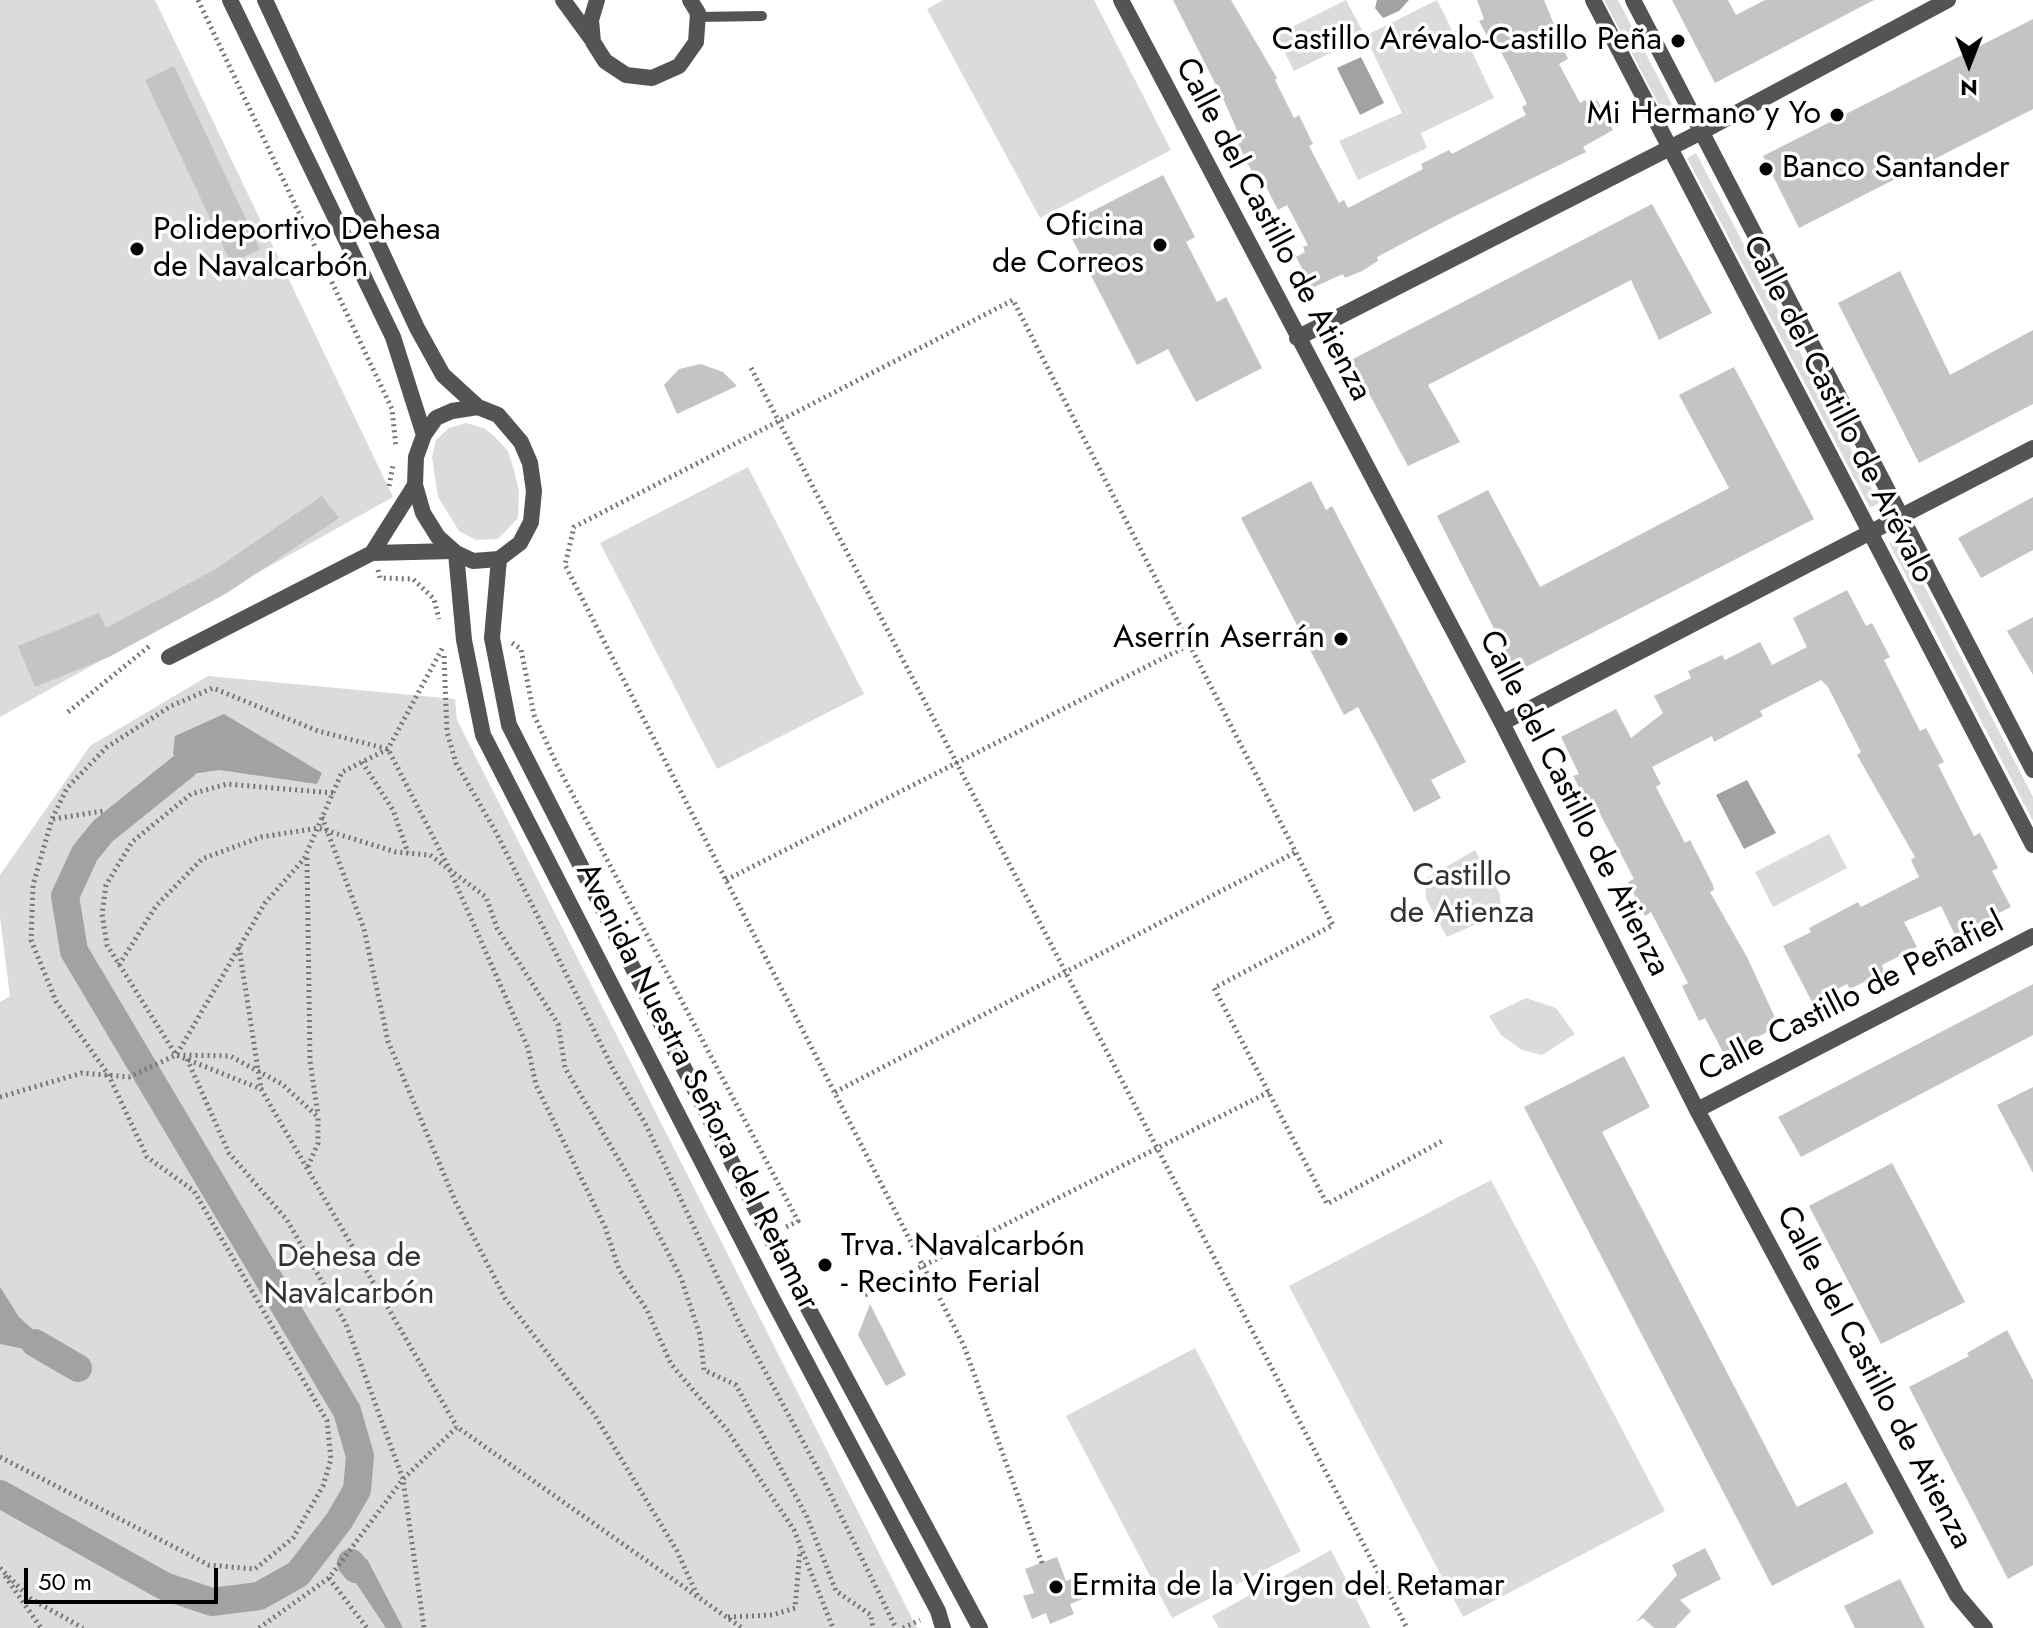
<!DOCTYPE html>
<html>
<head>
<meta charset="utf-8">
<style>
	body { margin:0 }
	#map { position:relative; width:2033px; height:1628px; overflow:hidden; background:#fff; font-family:Jost,sans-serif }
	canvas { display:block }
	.north { position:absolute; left:1929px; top:24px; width:80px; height:80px; -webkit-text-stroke:6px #fff; paint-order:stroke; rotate:180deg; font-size:22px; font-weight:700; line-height:32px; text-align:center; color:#000 }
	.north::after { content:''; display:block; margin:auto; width:28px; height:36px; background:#000; clip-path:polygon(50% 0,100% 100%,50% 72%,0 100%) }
	.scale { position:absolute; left:24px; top:1568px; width:194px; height:36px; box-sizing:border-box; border:4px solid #000; border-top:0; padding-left:10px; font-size:24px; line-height:28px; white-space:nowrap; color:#000; -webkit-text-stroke:6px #fff; paint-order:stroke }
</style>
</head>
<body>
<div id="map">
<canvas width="2033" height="1628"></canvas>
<div class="north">N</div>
<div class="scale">50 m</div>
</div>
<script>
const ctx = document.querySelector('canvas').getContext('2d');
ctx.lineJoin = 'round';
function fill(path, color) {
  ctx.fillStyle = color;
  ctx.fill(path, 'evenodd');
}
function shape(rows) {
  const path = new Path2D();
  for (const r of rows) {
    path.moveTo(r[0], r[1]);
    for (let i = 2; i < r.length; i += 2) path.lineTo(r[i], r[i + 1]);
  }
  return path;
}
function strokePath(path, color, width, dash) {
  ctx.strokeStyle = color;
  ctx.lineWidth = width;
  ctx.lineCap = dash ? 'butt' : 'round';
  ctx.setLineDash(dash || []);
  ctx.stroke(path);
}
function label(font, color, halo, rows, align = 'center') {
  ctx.font = font + ' Jost,sans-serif';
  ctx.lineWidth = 7;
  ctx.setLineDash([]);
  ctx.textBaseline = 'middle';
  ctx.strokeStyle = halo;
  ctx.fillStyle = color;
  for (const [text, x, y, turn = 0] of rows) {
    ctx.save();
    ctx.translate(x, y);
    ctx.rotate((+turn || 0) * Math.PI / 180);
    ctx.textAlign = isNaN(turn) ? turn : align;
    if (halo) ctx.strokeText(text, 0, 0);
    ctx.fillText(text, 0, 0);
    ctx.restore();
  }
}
fill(shape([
	[0,0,155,0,393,497,0,717],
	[943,0,1094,0,1171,150,1040,218,927,9],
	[1346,0,1365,36,1437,0,1453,32,1461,29,1494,98,1421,133,1427,148,1358,180,1339,141,1402,113,1365,36,1294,71,1276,35],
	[1604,0,1618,0,1679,118,1669,124],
	[1696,153,1879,503,1870,508,1687,158],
	[466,423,484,428,495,437,508,451,514,470,519,491,518,518,498,539,476,540,459,531,438,497,432,457,436,440,449,428],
	[748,467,864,694,717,769,600,543],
	[1899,537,2033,797,2033,821,1889,543],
	[208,676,455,699,457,720,917,1628,0,1628,0,1002,10,996,0,917,0,875,90,746],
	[1829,834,1847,868,1773,907,1755,872],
	[1475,850,1500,894,1501,913,1447,937,1426,899,1425,879],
	[1526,998,1556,1008,1575,1034,1542,1055,1522,1050,1501,1035,1489,1016],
	[1491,1180,1665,1511,1463,1617,1289,1286],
	[1195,1348,1301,1551,1172,1618,1066,1416],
	[1331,1550,1371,1628,1219,1628,1212,1616]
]), '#dbdbdb');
fill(shape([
	[1377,0,1409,0,1399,11,1383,18,1375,8],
	[1361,57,1384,103,1360,115,1337,68],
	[224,714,322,773,317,784,219,770,192,774,173,754,175,736],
	[1747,780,1776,833,1744,849,1716,795],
	[0,1287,19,1317,40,1336,29,1350,0,1344],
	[367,1559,403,1628,386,1628,350,1574]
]), '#a2a2a2');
strokePath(shape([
	[35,1343,78,1368],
	[0,1494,164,1586,212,1602,259,1596,298,1574,339,1521,357,1490,360,1456,347,1411,74,951,65,896,85,853,103,831,185,765],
	[351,1563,356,1569]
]), '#a2a2a2', 28);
fill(shape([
	[1173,0,1231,0,1277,78,1275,80,1294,118,1299,115,1313,144,1309,146,1339,203,1344,200,1348,208,1423,169,1421,164,1449,150,1452,154,1526,115,1522,107,1527,104,1508,65,1498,47,1494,49,1479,21,1484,19,1477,0,1544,0,1568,59,1559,64,1580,103,1585,100,1588,105,1597,100,1613,130,1583,147,1586,152,1449,219,1377,257,1378,261,1362,271,1345,278,1343,274,1312,288,1296,257,1305,252,1303,247,1308,245,1287,205,1278,210,1260,175,1255,178,1238,144,1242,142,1226,105],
	[1672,0,1728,0,1736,15,1765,0,1874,0,1715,83],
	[2033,19,2033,109,1799,228,1763,156],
	[174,66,260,249,231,263,145,80],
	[1163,175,1195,237,1186,242,1217,302,1226,297,1262,368,1196,402,1168,349,1137,365,1065,225],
	[1652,204,1712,313,1659,340,1631,280,1428,385,1460,442,1408,466,1351,360],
	[1900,271,1950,375,2033,330,2033,404,1919,463,1838,303],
	[701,364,723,372,737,386,677,414,664,385,679,369],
	[1734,367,1814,519,1516,672,1437,516,1488,490,1540,587,1729,488,1679,395],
	[1311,481,1326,510,1332,506,1466,762,1431,780,1441,798,1414,812,1358,707,1344,715,1241,518],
	[322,496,339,518,227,593,109,657,35,687,18,646,99,613,106,628,214,570],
	[2033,497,2033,550,1981,578,1958,538],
	[1847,590,1866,626,1872,623,1890,657,1884,660,1920,731,1926,728,1944,762,1938,765,1974,836,1980,833,1998,868,1992,871,2011,907,1955,935,1941,906,1904,922,1917,947,1882,965,1884,972,1850,989,1847,984,1812,1002,1783,946,1811,932,1809,928,1858,902,1861,907,1919,877,1911,860,1915,857,1857,755,1861,752,1828,687,1821,680,1760,711,1763,716,1714,742,1712,736,1652,767,1661,784,1656,787,1685,843,1690,840,1713,885,1714,890,1710,892,1747,957,1779,1026,1724,1054,1705,1018,1699,1021,1682,986,1688,983,1651,912,1645,916,1628,882,1634,879,1597,808,1591,811,1573,776,1579,774,1561,737,1616,709,1631,738,1663,713,1654,696,1691,678,1688,671,1722,655,1725,660,1760,642,1772,665,1807,647,1793,618],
	[2033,617,2033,675,2007,631],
	[2033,984,2033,1035,1801,1157,1778,1117],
	[1624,1056,1650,1107,1602,1132,1797,1507,1846,1482,1874,1533,1772,1586,1524,1107],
	[2033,1087,2033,1173,1997,1105],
	[1892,1163,1965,1302,1881,1344,1809,1206],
	[870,1304,906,1375,886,1386,858,1335],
	[2007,1330,2033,1380,2033,1565,2008,1579,1909,1387,1969,1356,1967,1353],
	[1705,1548,1721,1579,1680,1600,1691,1611,1675,1628,1654,1628,1643,1618,1636,1622,1677,1575,1672,1565],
	[1057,1557,1066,1581,1076,1577,1085,1598,1070,1604,1074,1614,1050,1624,1046,1613,1032,1619,1023,1596,1034,1593,1025,1569],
	[1900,1579,1925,1628,1855,1628,1844,1606]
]), '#c4c4c4');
strokePath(shape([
	[198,0,392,409,396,447],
	[751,368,1407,1628],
	[389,486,393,465],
	[378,570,380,578,413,579,434,599,439,619],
	[512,643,521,649,534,715,557,765,798,1221,786,1227],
	[444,656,447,732,456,763,497,834,613,1069,645,1123,740,1325,821,1475,896,1628],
	[68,712,152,644],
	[362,762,393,810,408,853],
	[333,793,227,784,191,794,132,842,106,885,102,914,107,945,176,1055,261,1089,457,1427],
	[322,817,364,929,388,1041,456,1203,505,1298,594,1414,677,1551,698,1597],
	[53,819,103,811],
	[307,858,310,1061,318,1115],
	[726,880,1189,645],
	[239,947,261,1089],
	[119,965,156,906,202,859,261,837,318,828,396,852,430,855,486,897,497,928,558,1024,565,1068,630,1179,681,1278,700,1335,704,1370,736,1385,807,1517,836,1591,871,1615,873,1628],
	[177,1054,265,903,304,859,342,772,388,749,444,645],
	[187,1059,229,1153,287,1220,346,1324,403,1479,424,1628],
	[835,1092,1296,852],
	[0,1097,82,1073,129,1077,176,1055,230,1056,282,1084,318,1117,318,1143,307,1169],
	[865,1295,1269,1092],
	[0,1457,209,1565,255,1569,293,1538,323,1486,331,1459,327,1421,194,1191,147,1157,108,1074,56,1001,31,940,33,885,52,819,67,788,107,747,171,706,213,688,318,731,388,749,448,866,528,1048,536,1085,605,1227,619,1269,647,1310,671,1364,727,1430,794,1530,833,1628],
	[1042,1563,964,1346,565,565,574,527,1013,300,1333,925,1214,988,1327,1204,1444,1140],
	[0,1568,31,1599,83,1628],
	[5,1576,41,1628],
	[329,1578,367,1628],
	[728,1617,772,1615,795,1608,800,1550],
	[259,1628,329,1578,403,1479,457,1427,742,1628],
	[903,1628,920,1620]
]), '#767676', 5, [2, 4]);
strokePath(shape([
	[698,17,762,16]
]), '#545454', 10);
strokePath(shape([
	[563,0,593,41],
	[597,0,591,20,593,42,605,61,626,75,652,78,679,66,696,42,698,13,690,0],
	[1121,0,1502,723,1697,1110,1957,1595,1985,1628],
	[1297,338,1701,132,1948,0],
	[372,553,415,485],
	[169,657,372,553,453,551],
	[1502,723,2033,448],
	[1697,1110,2033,936]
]), '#545454', 16);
strokePath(shape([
	[230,0,393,337,424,435],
	[265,0,417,328,443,375,478,407],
	[1593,0,2033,845],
	[1633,0,2033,770],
	[478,407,498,415,521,442,530,463,534,491,531,522,520,543,499,559,473,561,456,553,438,537,423,513,415,485,416,457,424,435,436,418,452,411,478,407],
	[456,553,464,640,483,735,772,1298,938,1611,943,1628],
	[499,559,492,638,509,725,770,1237,980,1628]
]), '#545454', 16);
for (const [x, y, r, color] of [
	[1678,41,8,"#000"],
	[1837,115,8,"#000"],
	[1766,169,8,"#000"],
	[1160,245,8,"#000"],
	[137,249,8,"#000"],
	[1341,639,8,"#000"],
	[825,1265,8,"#000"],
	[1056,1587,8,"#000"]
]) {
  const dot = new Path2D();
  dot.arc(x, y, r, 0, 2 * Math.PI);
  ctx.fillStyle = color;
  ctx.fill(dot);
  strokePath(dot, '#fff', 3);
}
label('32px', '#000', '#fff', [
	["Castillo Arévalo-Castillo Peña",1662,41],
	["Mi Hermano y Yo",1821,115],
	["Banco Santander",1782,169,"left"],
	["Oficina",1144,227],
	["de Correos",1144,264],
	["Polideportivo Dehesa",153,231,"left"],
	["de Navalcarbón",153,268,"left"],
	["Aserrín Aserrán",1325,639],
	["Trva. Navalcarbón",841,1247,"left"],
	["- Recinto Ferial",841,1284,"left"],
	["Ermita de la Virgen del Retamar",1072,1587,"left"]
], 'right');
label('32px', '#000', '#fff', [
	["Calle del Castillo de Atienza",1272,230,62],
	["Calle del Castillo de Arévalo",1837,410,63],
	["Calle del Castillo de Atienza",1573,804,63],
	["Calle Castillo de Peñafiel",1852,998,-27],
	["Avenida Nuestra Señora del Retamar",696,1087,63],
	["Calle del Castillo de Atienza",1873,1378,62]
]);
label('32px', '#323232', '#fff', [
	["Castillo",1462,877],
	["de Atienza",1462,914],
	["Dehesa de",349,1258],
	["Navalcarbón",349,1295]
]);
</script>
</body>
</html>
